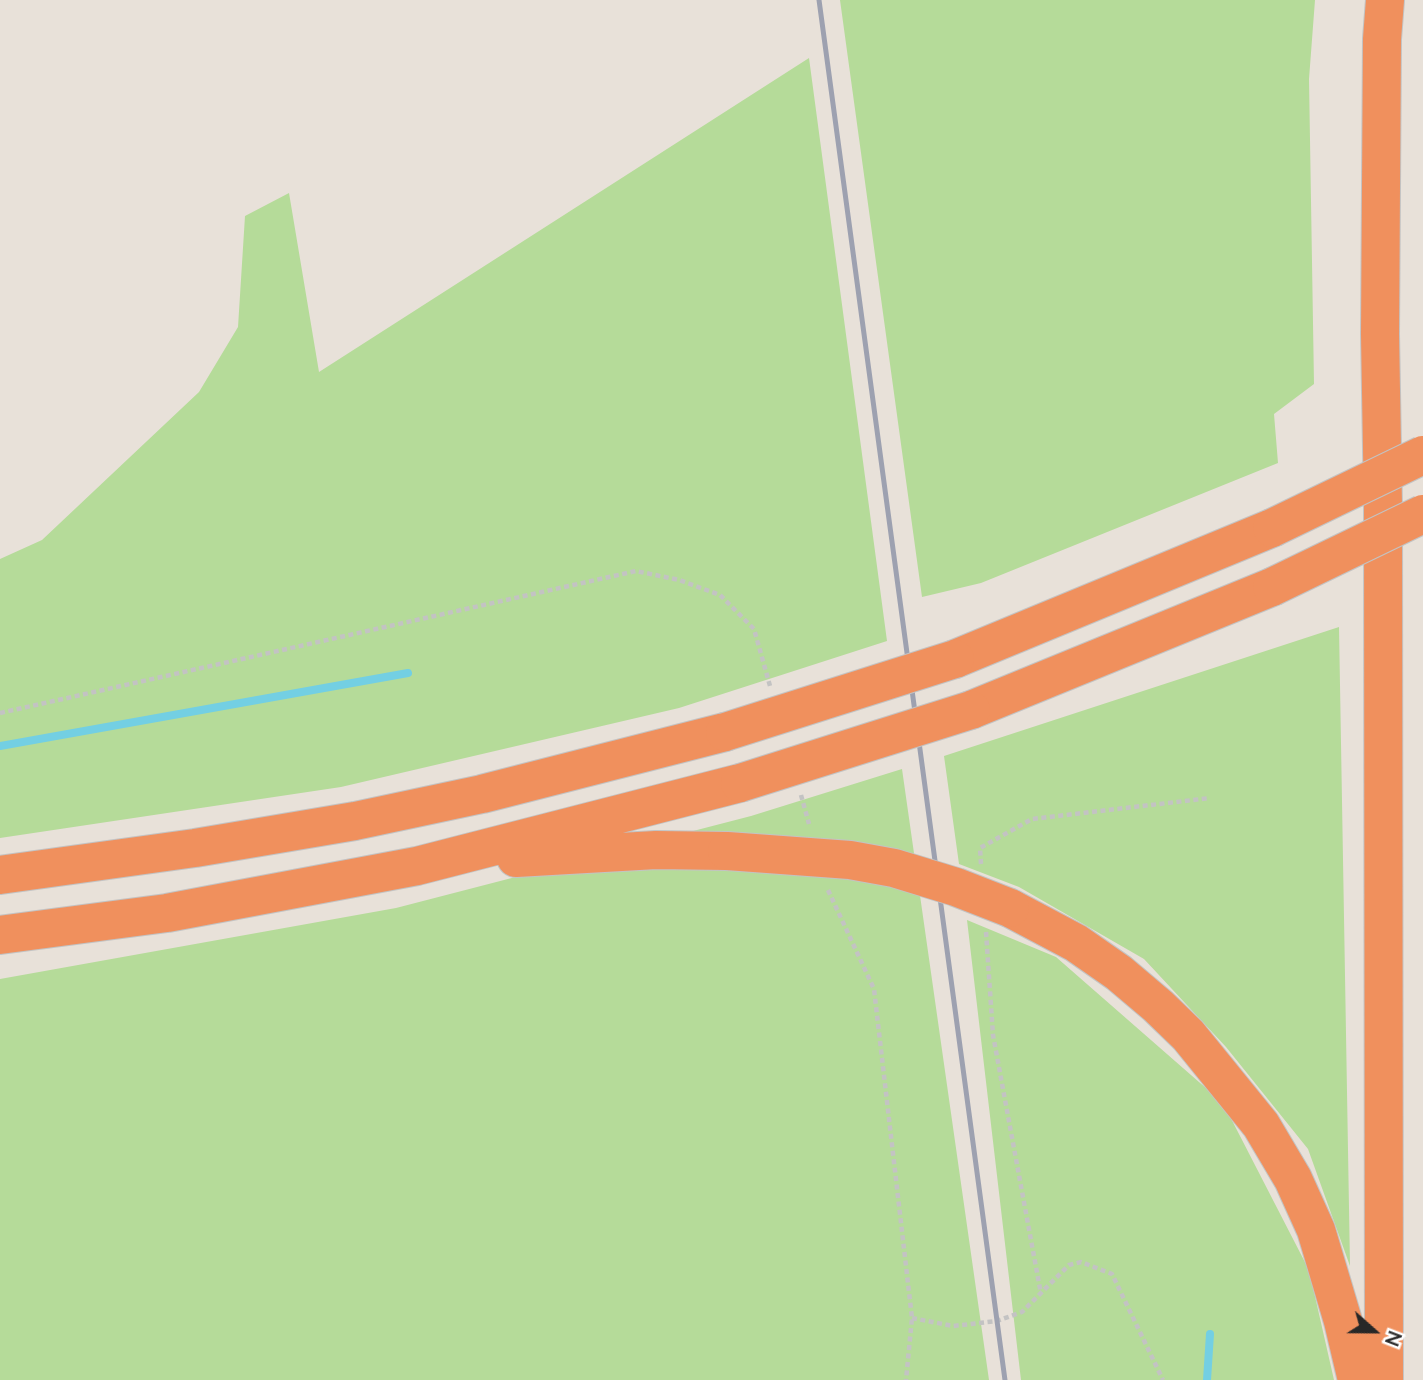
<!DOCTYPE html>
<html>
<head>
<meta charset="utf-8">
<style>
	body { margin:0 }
	#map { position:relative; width:1423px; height:1380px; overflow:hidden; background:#e8e1d9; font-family:Lato,sans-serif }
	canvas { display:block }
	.north { position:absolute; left:1339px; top:1296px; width:70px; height:70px; -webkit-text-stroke:5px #fff; paint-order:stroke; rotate:111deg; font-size:19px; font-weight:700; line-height:28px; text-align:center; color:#272727 }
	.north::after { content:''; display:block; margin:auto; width:24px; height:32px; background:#272727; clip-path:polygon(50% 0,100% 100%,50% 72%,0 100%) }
</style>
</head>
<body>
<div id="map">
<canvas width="1423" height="1380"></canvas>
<div class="north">N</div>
</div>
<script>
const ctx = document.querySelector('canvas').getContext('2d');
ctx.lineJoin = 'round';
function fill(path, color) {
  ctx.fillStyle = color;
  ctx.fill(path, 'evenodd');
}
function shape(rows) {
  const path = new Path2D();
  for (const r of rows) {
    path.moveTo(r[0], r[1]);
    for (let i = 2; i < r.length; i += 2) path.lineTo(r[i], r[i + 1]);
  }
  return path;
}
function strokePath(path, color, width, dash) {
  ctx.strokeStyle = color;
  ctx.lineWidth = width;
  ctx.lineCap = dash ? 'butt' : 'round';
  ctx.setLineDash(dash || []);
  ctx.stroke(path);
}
fill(shape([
	[840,0,1315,0,1309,79,1314,384,1274,414,1278,463,981,583,922,597],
	[809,58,887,641,679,708,341,787,0,838,0,559,42,540,199,392,238,327,245,216,289,193,319,372],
	[1339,627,1350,1266,1308,1149,1226,1047,1144,959,1019,887,959,864,944,756],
	[902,769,989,1380,0,1380,0,979,396,908,751,816],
	[967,920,1056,957,1223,1103,1309,1270,1334,1380,1021,1380]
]), '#b5db99');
strokePath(shape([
	[0,746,408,673],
	[1207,1380,1210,1334]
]), '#73cfe3', 8);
const highway = shape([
	[955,659,1272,528],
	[971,710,1272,587],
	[516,858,656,850,727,851],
	[0,875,195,848,355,821,482,794,725,732],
	[1010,908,1076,943,1119,973,1158,1006,1188,1035,1261,1125,1293,1179,1316,1230,1343,1321,1357,1380],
	[0,935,167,913,417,866,740,783],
	[1384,1380,1383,506,1380,334,1382,39,1385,0]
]);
strokePath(highway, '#c3c3c3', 40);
strokePath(shape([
	[0,713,636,571,679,580,720,595,754,629,770,686],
	[801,795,809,824],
	[981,864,980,848,1032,819,1210,798],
	[828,890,874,989,912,1318,906,1380],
	[986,932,993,1035,1041,1294],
	[912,1318,953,1326,997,1321,1022,1312,1069,1265,1081,1262,1112,1274,1163,1380]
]), '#c3c3c3', 4.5, [5, 3.5]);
strokePath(highway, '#f0905d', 38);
strokePath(shape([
	[819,0,1005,1380]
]), '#9da1b0', 5);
const highwayBridge = shape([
	[1272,528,1423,455],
	[1272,587,1423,514],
	[725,732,955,659],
	[740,783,971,710],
	[727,851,850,860,894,868,956,887,1010,908]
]);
strokePath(highwayBridge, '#c3c3c3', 40, []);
strokePath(highwayBridge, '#f0905d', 38);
</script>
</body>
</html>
